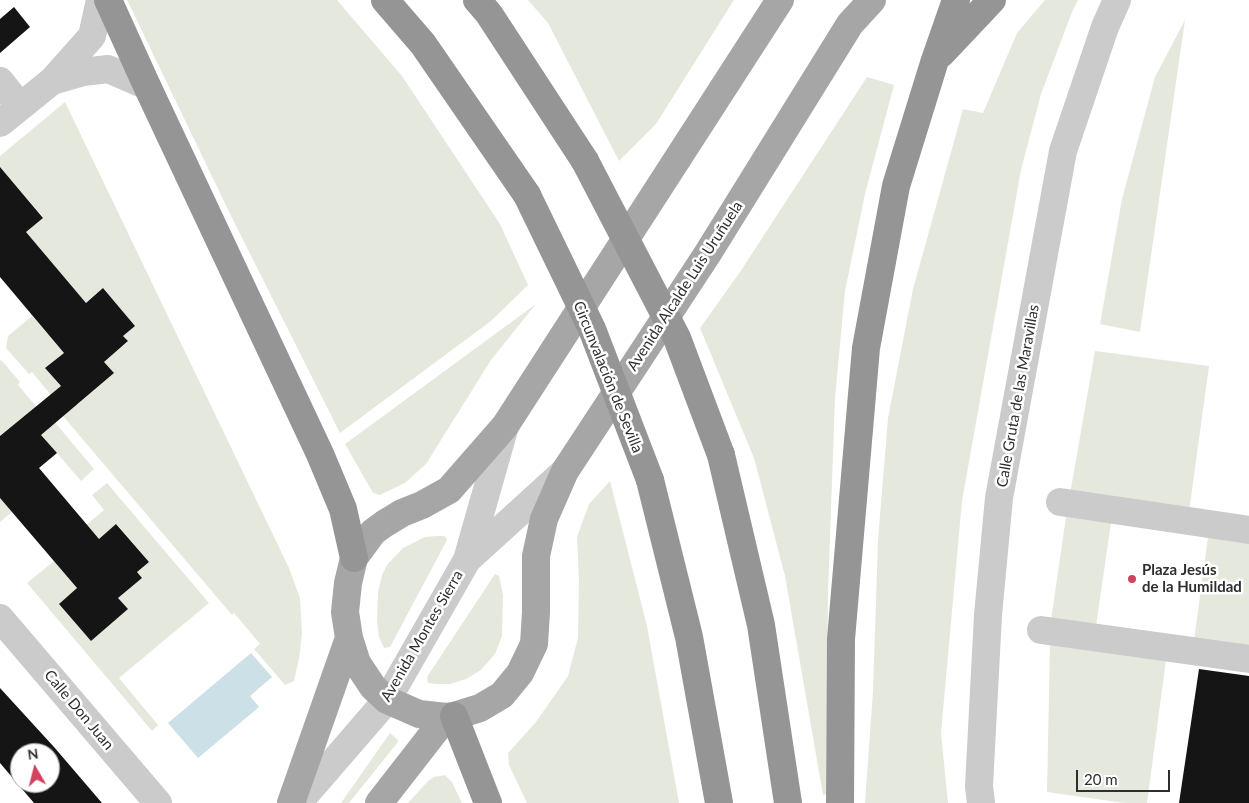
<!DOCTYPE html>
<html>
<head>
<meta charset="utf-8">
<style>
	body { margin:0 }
	#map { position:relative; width:1249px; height:803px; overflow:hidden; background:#fff; font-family:Lato,sans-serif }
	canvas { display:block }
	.north { position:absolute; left:10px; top:743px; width:50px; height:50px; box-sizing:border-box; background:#fff; border:1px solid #ababab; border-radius:50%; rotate:352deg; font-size:14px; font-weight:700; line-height:20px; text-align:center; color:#2e2e2e }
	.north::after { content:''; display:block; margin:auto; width:18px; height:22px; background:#d04460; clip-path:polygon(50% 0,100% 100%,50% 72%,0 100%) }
	.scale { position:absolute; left:1076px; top:770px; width:94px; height:22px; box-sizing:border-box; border:2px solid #2e2e2e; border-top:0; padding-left:6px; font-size:15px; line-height:18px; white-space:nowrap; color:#2e2e2e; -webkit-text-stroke:4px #fff; paint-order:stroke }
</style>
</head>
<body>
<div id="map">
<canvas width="1249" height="803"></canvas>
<div class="north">N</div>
<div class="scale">20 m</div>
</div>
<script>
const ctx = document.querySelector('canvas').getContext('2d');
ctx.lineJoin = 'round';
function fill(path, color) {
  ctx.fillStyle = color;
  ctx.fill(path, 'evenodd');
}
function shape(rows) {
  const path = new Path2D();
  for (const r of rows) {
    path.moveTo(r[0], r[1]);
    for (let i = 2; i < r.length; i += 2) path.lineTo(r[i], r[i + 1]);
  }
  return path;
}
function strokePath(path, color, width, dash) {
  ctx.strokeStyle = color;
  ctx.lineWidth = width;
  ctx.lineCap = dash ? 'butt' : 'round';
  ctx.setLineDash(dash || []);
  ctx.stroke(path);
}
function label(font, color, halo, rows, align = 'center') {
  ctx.font = font + ' Lato,sans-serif';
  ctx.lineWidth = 5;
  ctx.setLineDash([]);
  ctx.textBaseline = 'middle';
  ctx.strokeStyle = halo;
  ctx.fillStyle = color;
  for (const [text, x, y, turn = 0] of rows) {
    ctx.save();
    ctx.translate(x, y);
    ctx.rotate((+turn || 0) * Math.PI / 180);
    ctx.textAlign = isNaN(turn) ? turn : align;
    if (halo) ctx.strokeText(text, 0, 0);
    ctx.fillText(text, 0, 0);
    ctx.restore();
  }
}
fill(shape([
	[127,0,337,0,402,76,500,224,528,285,491,321,340,433,233,220],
	[528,0,734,0,656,124,619,161,548,23],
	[1045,0,1078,0,1072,12,1041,94,1021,170,962,501,941,733,948,803,865,803,873,691,878,540,888,418,913,289,963,109,983,113,1017,33],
	[1185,20,1140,332,1100,324,1122,199,1155,77],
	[867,77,894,85,865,194,845,291,835,398,828,593,826,794,823,795,785,576,754,458,700,328,740,272],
	[65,102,289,568,300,598,302,634,299,659,294,681,285,685,254,649,260,644,234,613,232,615,51,402,54,399,32,372,29,374,6,348,8,336,32,316,64,353,45,368,77,405,113,374,104,362,128,342,123,336,135,326,104,289,86,303,26,232,43,217,11,180,0,190,0,156],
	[536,304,491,360,426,464,405,483,380,495,373,493,345,444],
	[1095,351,1209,366,1189,512,1070,494],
	[0,360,2,361,20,382,18,385,40,411,43,408,94,469,81,481,25,416,0,436],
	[610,481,647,626,679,803,527,803,509,765,508,753,536,722,568,676,578,638,579,581,577,537,589,504],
	[107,483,209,603,119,678,158,725,152,731,27,583,54,561,77,588,59,604,91,641,127,610,118,598,142,578,137,572,149,562,117,524,99,539,86,525,104,510,92,495],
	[0,498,12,512,0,522],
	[1066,517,1111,523,1096,626,1051,620],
	[437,536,444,536,447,539,446,542,390,647,384,648,379,637,377,622,378,592,382,575,387,565,403,548,425,537],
	[1208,537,1249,543,1249,648,1194,640],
	[495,574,499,576,503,595,502,636,495,654,481,670,466,679,450,684,436,684,428,683,427,677],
	[1050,643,1166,660,1147,803,1124,803,1047,792],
	[390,733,398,740,398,742,349,803,341,803],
	[445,775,452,782,462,803,408,803,428,781,434,777]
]), '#e5e9dd');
fill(shape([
	[251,653,272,677,250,696,259,707,198,758,168,723]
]), '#cbe0e7');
fill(shape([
	[14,7,30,27,0,53,0,19],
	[0,167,43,218,26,232,86,303,103,288,135,326,123,336,128,341,104,362,114,373,41,435,57,453,39,468,99,539,116,524,149,562,137,572,142,578,118,598,128,609,91,641,59,604,77,588,0,498,0,436,61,386,45,368,64,353,0,277],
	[1199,669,1249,676,1249,803,1179,803],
	[0,688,54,747,102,803,34,803,0,763],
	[20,753,50,753,50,783,20,783]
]), '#151515');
strokePath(shape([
	[0,81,20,106],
	[52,81,83,72,108,69,147,86],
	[0,123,52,81,92,36,100,0],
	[1060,502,1249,530],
	[467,560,565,471],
	[0,618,158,803],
	[1041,630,1249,659],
	[298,803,387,700,467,560,505,426],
	[981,803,979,786,988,615,999,498,1063,151,1105,27,1117,0]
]), '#cbcbcb', 28);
strokePath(shape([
	[780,0,505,426,449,490,422,505,402,513,384,524,373,532,354,558,348,583,345,612,349,638,357,663,373,687,387,700,419,714,446,717,454,716,480,708,502,695,520,673,534,644,536,612,536,556,544,519,565,471,708,253,850,24,872,0],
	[291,803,349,638],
	[379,803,446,717]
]), '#a6a6a6', 28);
strokePath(shape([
	[108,0,147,86,320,454,343,509,354,558],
	[385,0,423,44,527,195],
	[477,0,489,14,585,161],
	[941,54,992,0],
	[721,455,761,625,788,803],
	[650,480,689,637,719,803],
	[454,716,488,803],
	[840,803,841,639,866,348,896,186,935,60,956,0]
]), '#959595', 28);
strokePath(shape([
	[585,161,677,338,721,455],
	[527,195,592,329,650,480]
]), '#959595', 28);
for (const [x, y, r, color] of [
	[1132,579,5,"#d04460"]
]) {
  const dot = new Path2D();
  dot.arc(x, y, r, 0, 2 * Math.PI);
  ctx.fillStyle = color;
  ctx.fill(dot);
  strokePath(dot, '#fff', 2);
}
label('15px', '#2e2e2e', '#fff', [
	["Avenida Alcalde Luis Uruñuela",685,286,-57],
	["Circunvalación de Sevilla",608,377,68],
	["Calle Gruta de las Maravillas",1018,396,-80],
	["Avenida Montes Sierra",422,636,-60],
	["Calle Don Juan",79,710,50]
]);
label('bold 15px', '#2e2e2e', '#fff', [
	["Plaza Jesús",1142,570],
	["de la Humildad",1142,587]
], 'left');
</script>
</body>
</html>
